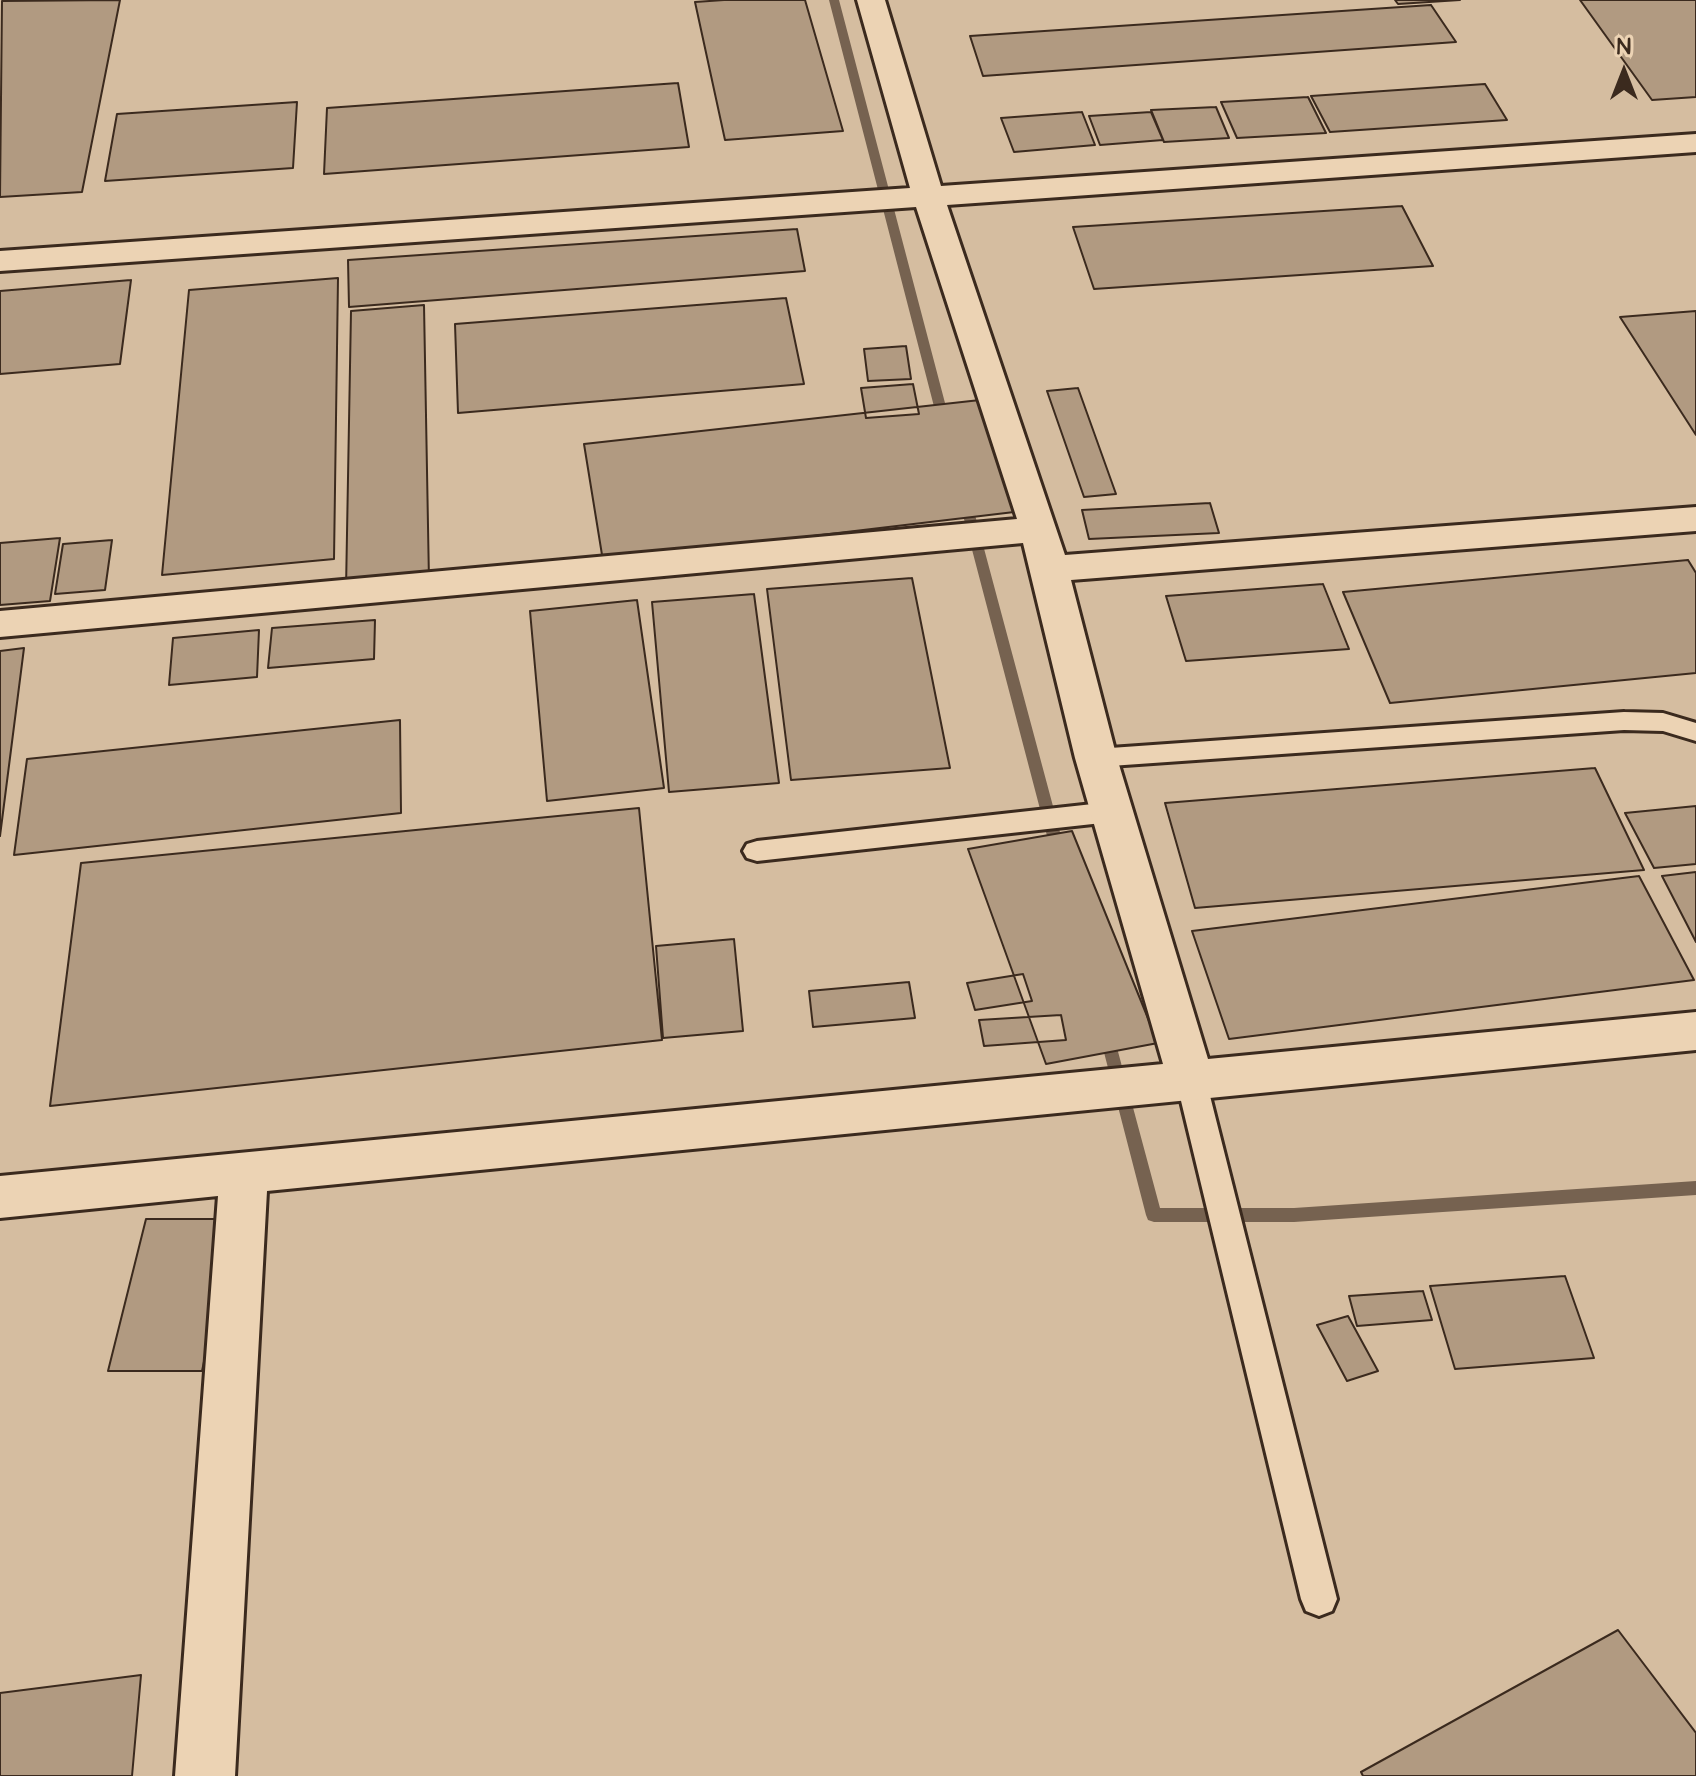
<!DOCTYPE html>
<html>
<head>
<meta charset="utf-8">
<style>
	body { margin:0 }
	#map { position:relative; width:1696px; height:1776px; overflow:hidden; background:#e5ccae; font-family:"Architects Daughter",sans-serif }
	canvas { display:block }
	.north { position:absolute; left:1584px; top:32px; width:80px; height:80px; -webkit-text-stroke:6px #ecd3b4; paint-order:stroke; rotate:0deg; font-size:22px; font-weight:700; line-height:32px; text-align:center; color:#3b2a1e }
	.north::after { content:''; display:block; margin:auto; width:28px; height:36px; background:#3b2a1e; clip-path:polygon(50% 0,100% 100%,50% 72%,0 100%) }
</style>
</head>
<body>
<div id="map">
<canvas width="1696" height="1776"></canvas>
<div class="north">N</div>
</div>
<script>
const ctx = document.querySelector('canvas').getContext('2d');
ctx.lineJoin = 'round';
function fill(path, color) {
  ctx.fillStyle = color;
  ctx.fill(path, 'evenodd');
}
function shape(rows) {
  const path = new Path2D();
  for (const r of rows) {
    path.moveTo(r[0], r[1]);
    for (let i = 2; i < r.length; i += 2) path.lineTo(r[i], r[i + 1]);
  }
  return path;
}
function strokePath(path, color, width, dash) {
  ctx.strokeStyle = color;
  ctx.lineWidth = width;
  ctx.lineCap = dash ? 'butt' : 'round';
  ctx.setLineDash(dash || []);
  ctx.stroke(path);
}
fill(shape([
	[0,0,1696,0,1696,1776,0,1776]
]), '#d5bda0');
fill(shape([
	[829,0,839,0,950,422,948,424,940,424,938,422,829,0],
	[965,496,971,500,1065,851,1058,856,1051,851,959,500,965,496],
	[1106,1027,1111,1029,1113,1033,1160,1208,1294,1208,1696,1181,1696,1195,1294,1222,1154,1222,1148,1220,1146,1215,1099,1033,1101,1029,1106,1027]
]), '#766250');
const building = shape([
	[120,0,82,192,0,197,2,1,120,0],
	[724,0,805,0,843,131,725,140,695,2,724,0],
	[1395,0,1460,0,1398,4,1395,0],
	[1580,0,1696,0,1696,97,1652,100,1580,0],
	[1431,5,1456,42,983,76,970,36,1431,5],
	[678,83,689,147,324,174,327,108,678,83],
	[1485,84,1507,120,1330,132,1311,96,1485,84],
	[1308,97,1326,133,1237,138,1221,102,1308,97],
	[297,102,293,168,105,181,117,114,297,102],
	[1216,107,1229,138,1164,142,1151,110,1216,107],
	[1082,112,1095,145,1014,152,1001,118,1082,112],
	[1151,112,1163,140,1100,145,1089,116,1151,112],
	[1402,206,1433,266,1094,289,1073,227,1402,206],
	[797,229,805,271,349,307,348,260,797,229],
	[338,278,334,559,162,575,189,290,338,278],
	[131,280,120,364,0,374,0,291,131,280],
	[786,298,804,384,458,413,455,324,786,298],
	[424,305,429,581,346,589,351,311,424,305],
	[1696,311,1696,435,1620,317,1696,311],
	[906,346,911,379,868,381,864,349,906,346],
	[913,384,919,414,866,418,861,388,913,384],
	[1078,388,1116,494,1084,497,1047,391,1078,388],
	[989,399,1031,510,603,561,584,444,989,399],
	[1210,503,1219,533,1089,539,1082,510,1210,503],
	[60,538,50,601,0,605,0,543,60,538],
	[112,540,105,590,55,594,63,544,112,540],
	[1688,560,1696,573,1696,673,1390,703,1343,592,1688,560],
	[912,578,950,768,791,780,767,589,912,578],
	[1323,584,1349,649,1186,661,1166,596,1323,584],
	[754,594,779,783,669,792,652,602,754,594],
	[637,600,664,788,547,801,530,611,637,600],
	[375,620,374,659,268,668,272,628,375,620],
	[259,630,257,677,169,685,173,638,259,630],
	[24,648,0,836,0,651,24,648],
	[400,720,401,813,14,855,27,759,400,720],
	[1595,768,1644,870,1195,908,1165,803,1595,768],
	[1696,806,1696,864,1654,868,1625,813,1696,806],
	[639,808,662,1040,50,1106,81,863,639,808],
	[1072,831,1158,1043,1046,1064,968,849,1072,831],
	[1696,872,1696,942,1662,876,1696,872],
	[1639,876,1694,980,1229,1039,1192,931,1639,876],
	[734,939,743,1031,663,1038,656,946,734,939],
	[1023,974,1032,1001,975,1010,967,983,1023,974],
	[909,982,915,1018,813,1027,809,991,909,982],
	[1061,1015,1066,1040,984,1046,979,1020,1061,1015],
	[146,1219,235,1219,202,1371,108,1371,146,1219],
	[1565,1276,1594,1358,1455,1369,1430,1286,1565,1276],
	[1423,1291,1432,1320,1357,1326,1349,1296,1423,1291],
	[1348,1316,1378,1371,1347,1381,1317,1325,1348,1316],
	[1618,1630,1696,1733,1696,1776,1363,1776,1361,1772,1618,1630],
	[141,1675,132,1776,0,1776,0,1693,141,1675]
]);
fill(building, '#b19a81');
strokePath(building, '#3b2a1e', 2);
const service = shape([
	[1624,712,1663,713,1696,723,1696,741,1663,731,1624,730,1096,767,1087,765,1083,758,1087,751,1096,749,1624,712],
	[1111,802,1121,805,1125,812,1121,819,1111,822,757,861,747,858,743,851,747,844,757,841,1111,802],
	[1191,1068,1202,1071,1206,1080,1337,1599,1332,1611,1319,1616,1306,1611,1301,1599,1176,1080,1180,1071,1191,1068]
]);
const minor = shape([
	[857,0,885,0,941,186,1696,134,1696,152,947,205,1065,555,1696,507,1696,531,1071,580,1117,758,1208,1059,1696,1012,1696,1050,267,1191,235,1776,175,1776,218,1196,0,1218,0,1176,1163,1064,1075,758,1023,543,0,637,0,611,1017,519,916,207,0,271,0,251,910,188,857,0]
]);
strokePath(service, '#3b2a1e', 6);
strokePath(minor, '#3b2a1e', 6);
fill(service, '#ecd3b4');
fill(minor, '#ecd3b4');
</script>
</body>
</html>
